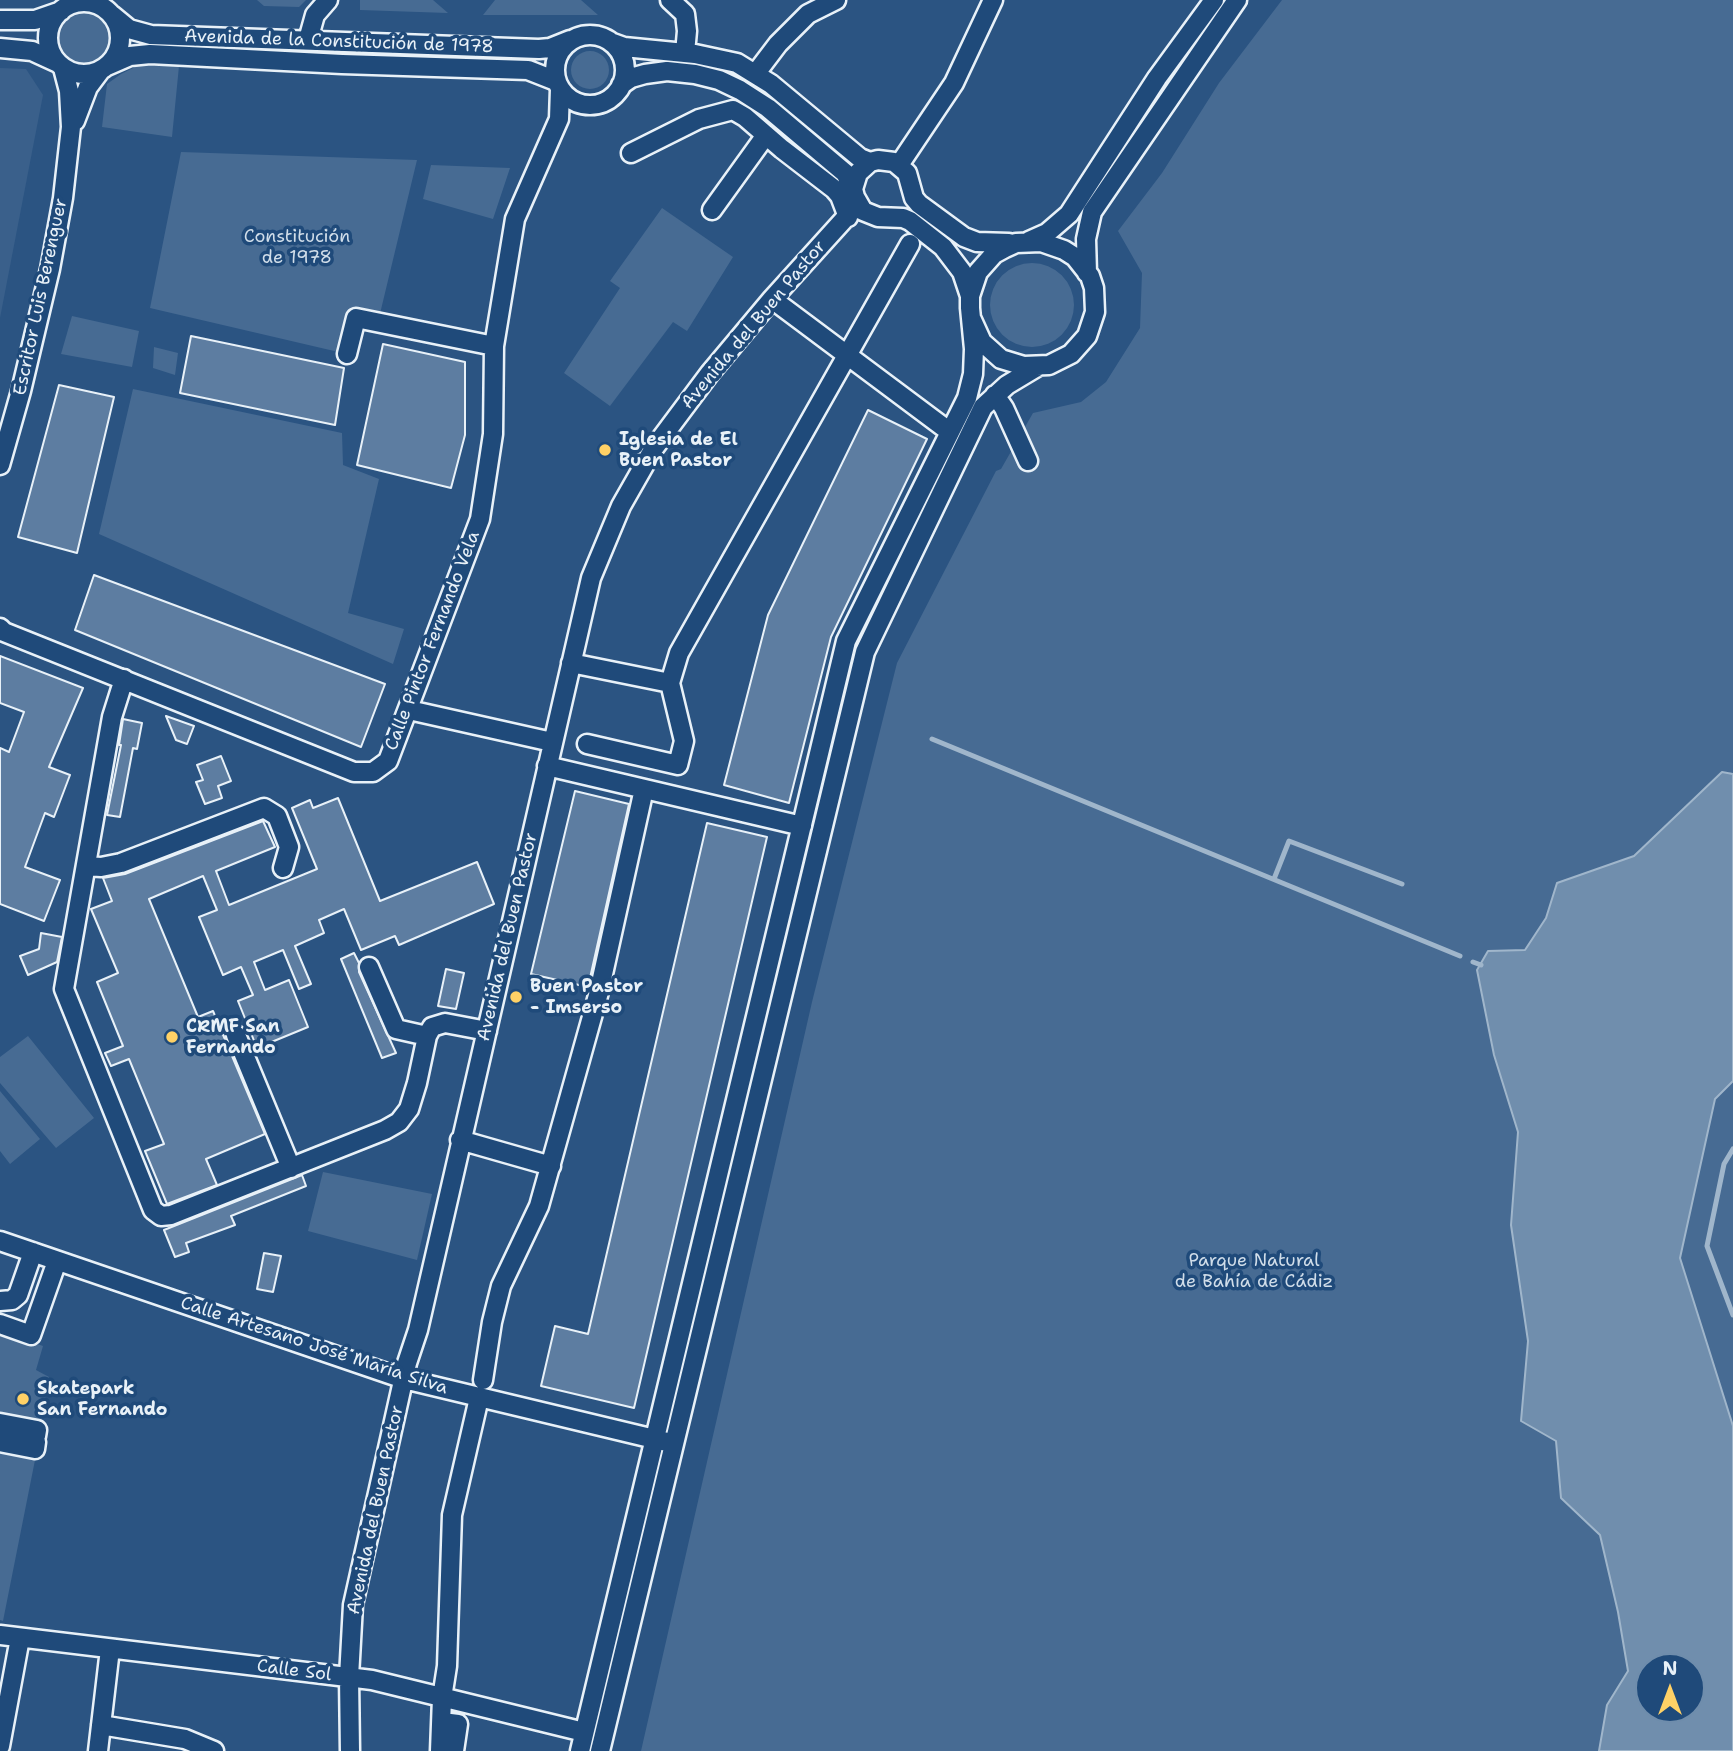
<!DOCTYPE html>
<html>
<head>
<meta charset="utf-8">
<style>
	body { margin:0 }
	#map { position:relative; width:1733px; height:1751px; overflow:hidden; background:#2b5482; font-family:"Shantell Sans",sans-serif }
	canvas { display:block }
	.north { position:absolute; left:1635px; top:1653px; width:70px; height:70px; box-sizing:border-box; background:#1f4a7a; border:2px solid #6f8dac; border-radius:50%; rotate:0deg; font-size:19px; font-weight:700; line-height:28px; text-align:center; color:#e8f1f8 }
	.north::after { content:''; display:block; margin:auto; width:24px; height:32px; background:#ffd166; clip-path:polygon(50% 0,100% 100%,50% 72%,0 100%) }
</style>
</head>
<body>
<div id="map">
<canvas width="1733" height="1751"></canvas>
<div class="north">N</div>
</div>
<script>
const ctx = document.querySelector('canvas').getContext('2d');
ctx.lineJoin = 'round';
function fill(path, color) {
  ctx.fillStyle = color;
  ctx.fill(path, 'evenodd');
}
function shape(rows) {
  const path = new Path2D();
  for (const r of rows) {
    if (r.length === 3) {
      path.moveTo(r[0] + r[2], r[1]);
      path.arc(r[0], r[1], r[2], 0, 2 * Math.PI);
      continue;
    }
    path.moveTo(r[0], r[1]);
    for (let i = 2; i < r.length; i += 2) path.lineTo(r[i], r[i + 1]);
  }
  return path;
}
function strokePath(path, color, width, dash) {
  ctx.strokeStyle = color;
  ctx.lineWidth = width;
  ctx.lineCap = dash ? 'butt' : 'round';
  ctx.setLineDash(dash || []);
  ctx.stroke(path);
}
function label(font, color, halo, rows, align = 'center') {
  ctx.font = font + ' "Shantell Sans",sans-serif';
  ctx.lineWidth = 7;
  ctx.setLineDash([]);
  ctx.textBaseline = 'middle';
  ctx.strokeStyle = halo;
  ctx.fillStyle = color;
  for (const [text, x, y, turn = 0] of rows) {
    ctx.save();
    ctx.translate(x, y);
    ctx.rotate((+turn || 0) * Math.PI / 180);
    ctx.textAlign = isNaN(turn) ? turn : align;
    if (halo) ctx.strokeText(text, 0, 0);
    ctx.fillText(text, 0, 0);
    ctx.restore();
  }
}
fill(shape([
	[0,68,26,69,43,95,0,318]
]), '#3a608b');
fill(shape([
	[257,0,306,0,299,7,264,6],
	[360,0,433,0,448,13,360,10],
	[495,0,581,0,598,15,483,15],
	[1282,0,1733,0,1733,1751,641,1751,812,1002,897,663,996,471,1001,469,1033,413,1081,402,1106,382,1140,328,1142,273,1118,231,1162,173,1219,83],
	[1649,1667,1691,1667,1691,1709,1649,1709],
	[84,38,25],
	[590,70,19],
	[139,65,179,66,172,137,102,127,107,84,121,74],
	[181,152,417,160,378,322,356,318,347,354,150,308],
	[431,165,510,168,493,219,423,199],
	[662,208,733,257,687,331,673,322,610,406,564,373,620,288,610,281],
	[1032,305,42],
	[72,316,139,331,132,367,61,354],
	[154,347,178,353,175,375,153,368],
	[133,389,342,433,343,465,379,479,348,613,404,629,393,664,99,534],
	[28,1036,94,1118,56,1148,0,1083,0,1057],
	[0,1091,40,1139,10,1164,0,1151],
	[323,1172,432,1194,417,1260,308,1231],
	[0,1331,43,1346,36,1370,49,1377,40,1428,0,1420],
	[0,1449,36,1455,3,1621,0,1620]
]), '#476b93');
const water = shape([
	[1722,772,1733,774,1733,1081,1715,1099,1680,1258,1733,1426,1733,1751,1599,1751,1607,1705,1628,1671,1618,1612,1600,1535,1561,1498,1556,1441,1521,1421,1528,1341,1511,1225,1518,1132,1494,1055,1477,970,1488,951,1525,950,1546,918,1557,883,1634,856,1722,772],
	[1649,1667,1691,1667,1691,1709,1649,1709,1649,1667]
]);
fill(water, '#708ead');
strokePath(water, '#a0b6cb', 2);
strokePath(shape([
	[932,739,1460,956],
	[1274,879,1289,841,1402,884],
	[1473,962,1481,965],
	[1733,1149,1724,1164,1707,1246,1733,1315]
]), '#a0b6cb', 5);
const building = shape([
	[191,336,344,368,335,425,180,393,191,336],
	[383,344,465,362,465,435,451,488,357,465,383,344],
	[59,385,114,397,77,553,18,537,59,385],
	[868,410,927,439,831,637,789,803,724,785,768,615,868,410],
	[94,575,385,684,361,747,75,630,94,575],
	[0,656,83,688,49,767,70,775,54,817,45,813,25,867,60,880,44,921,0,904,0,748,9,752,24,712,0,703,0,656],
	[166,716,194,726,187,744,176,740,166,716],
	[123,719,142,723,137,749,133,748,120,817,107,815,121,745,119,745,123,719],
	[221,756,231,781,218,786,222,798,205,804,196,782,203,780,197,765,221,756],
	[575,791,629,804,588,987,531,974,575,791],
	[338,798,380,901,477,862,494,904,399,945,395,936,361,950,344,909,319,920,324,933,295,946,311,984,299,989,283,950,254,962,265,990,289,980,308,1027,257,1048,238,1001,253,995,241,967,223,975,199,917,217,910,203,876,149,899,198,1017,213,1011,265,1134,206,1159,217,1185,167,1204,145,1151,164,1144,129,1059,111,1066,105,1053,123,1046,97,982,118,973,91,909,112,901,103,878,125,874,263,821,275,847,216,871,229,905,317,869,292,808,310,800,313,808,338,798],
	[707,823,767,837,634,1408,541,1386,555,1326,588,1334,707,823],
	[41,933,62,937,57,962,28,975,20,956,39,949,41,933],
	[354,953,359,963,359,972,396,1053,382,1058,341,959,354,953],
	[446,969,464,973,456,1009,438,1006,446,969],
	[302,1175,306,1186,231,1216,235,1225,186,1243,189,1252,175,1257,164,1230,302,1175],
	[264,1253,281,1256,273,1292,257,1289,264,1253]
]);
fill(building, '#5d7da1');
strokePath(building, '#e8f1f8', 2);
const minor = shape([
	[670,0,685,14,687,31,685,53],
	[84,38,36],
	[112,15,129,29,151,35,539,49,550,48,570,40],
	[0,20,35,20,61,11],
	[590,70,35],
	[308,40,315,15,328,0],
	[613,43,624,47,695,54,737,63,771,84,860,158,870,162],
	[0,48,32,51,56,62],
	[107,66,130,56,150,54,342,64,528,70,556,81],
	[756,73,778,44,808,14,836,0],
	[621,85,631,78,645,74,667,71,695,74,719,80,740,90,768,108,845,173,853,189],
	[75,121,88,87,100,71],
	[631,153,699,119,733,110,745,117,782,149,834,189,840,196,848,217],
	[899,165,954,83,993,0],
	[712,210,766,135],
	[1029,241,1047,233,1069,214,1157,78,1214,0],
	[1087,273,1086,239,1092,212,1237,0],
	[970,296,962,272,943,247,910,221,903,218,878,217,863,211,855,197,853,189,858,173,870,162,878,160,894,162,907,173,914,198,919,204,964,237,977,242,1009,243],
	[772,299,950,432],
	[347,354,356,318,494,346],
	[995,395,1004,408,1028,461],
	[0,465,21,391,50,269,63,198,71,127,69,91,63,68],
	[0,628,4,632,354,772,373,772,388,761,480,519,493,434,494,346,515,219,559,119,560,89],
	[571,663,670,683,684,741,678,765,587,744],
	[124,679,112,717,64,989,153,1210,161,1216,171,1215,385,1130,399,1122,409,1109,417,1083,427,1036,432,1027,445,1023,487,1031],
	[670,683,679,653,910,244],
	[409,710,552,742],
	[547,766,802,826],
	[86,866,101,867,121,863,264,808,277,816,289,847,283,868],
	[369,967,396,1029,427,1036],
	[236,1035,291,1168],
	[460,1140,551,1166],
	[0,1241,404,1379,667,1442],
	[0,1301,12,1300,18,1295,33,1252],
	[0,1324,31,1335,57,1261],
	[483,1380,492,1322,501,1286,539,1206,599,992,644,789],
	[0,1423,37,1430,36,1436,0,1429],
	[0,1442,35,1449,36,1442,33,1442],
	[0,1635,372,1680,584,1732],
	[442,1722,458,1724,454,1751],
	[101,1725,185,1739,214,1751],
	[0,1746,20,1638],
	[98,1751,110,1649],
	[350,1751,349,1677,353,1605,407,1363,418,1330,591,578,621,506,654,448,710,373,772,299,858,204],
	[440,1751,442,1698,447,1666,452,1515,479,1398],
	[580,1751,846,641,967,398,973,374,974,349,970,308,970,296,978,272,994,254,1005,248,1016,243,1041,242,1064,250,1075,257,1090,276,1094,288,1095,312,1087,336,1071,354,1049,365,1024,366,1001,359,982,342,972,320],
	[600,1751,865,652,983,407,1007,385,1037,367]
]);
strokePath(minor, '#e8f1f8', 23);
strokePath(minor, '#1f4a7a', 18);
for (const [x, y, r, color] of [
	[605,450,7,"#ffd166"],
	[516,997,7,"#ffd166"],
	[172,1037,7,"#ffd166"],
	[23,1399,7,"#ffd166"]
]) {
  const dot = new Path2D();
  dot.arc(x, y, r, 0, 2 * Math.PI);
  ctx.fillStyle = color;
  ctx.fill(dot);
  strokePath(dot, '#1f4a7a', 2.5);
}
label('18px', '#e8f1f8', '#1f4a7a', [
	["Avenida de la Constitución de 1978",339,42,2],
	["Escritor Luis Berenguer",41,297,-78],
	["Avenida del Buen Pastor",754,325,-50],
	["Calle Pintor Fernando Vela",433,641,-69],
	["Avenida del Buen Pastor",508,937,-77],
	["Calle Artesano José María Silva",314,1346,18],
	["Avenida del Buen Pastor",376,1510,-78],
	["Calle Sol",294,1671,7]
]);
label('18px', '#d0dde9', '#1f4a7a', [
	["Constitución",297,237],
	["de 1978",297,258],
	["Parque Natural",1254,1261],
	["de Bahía de Cádiz",1254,1282]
]);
label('bold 18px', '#e8f1f8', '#1f4a7a', [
	["Iglesia de El",619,440],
	["Buen Pastor",619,461],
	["Buen Pastor",530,987],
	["- Imserso",530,1008],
	["CRMF San",186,1027],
	["Fernando",186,1048],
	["Skatepark",37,1389],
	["San Fernando",37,1410]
], 'left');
</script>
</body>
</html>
